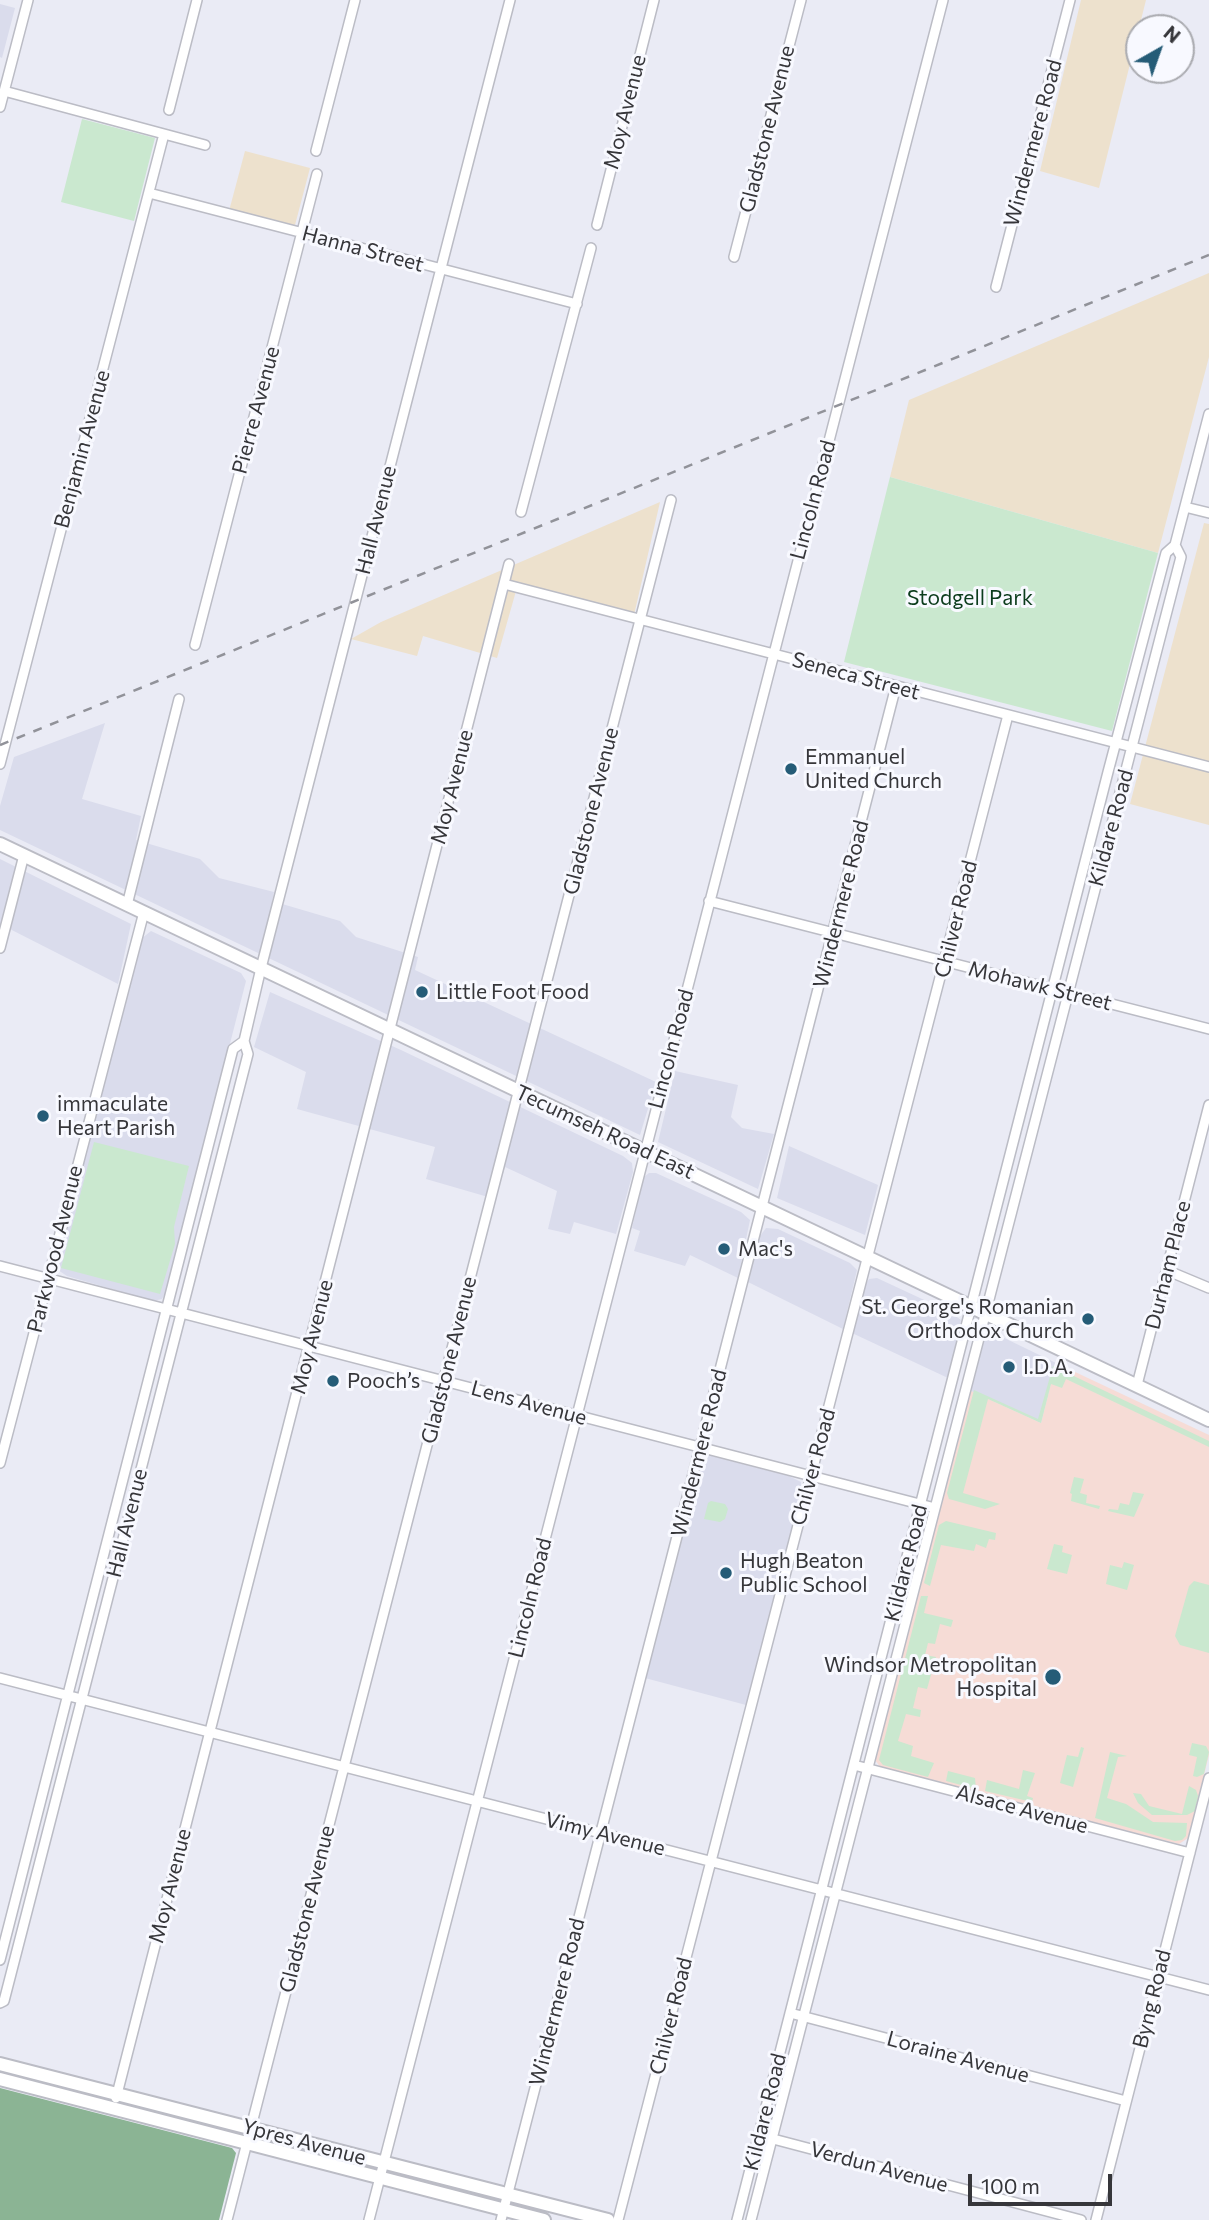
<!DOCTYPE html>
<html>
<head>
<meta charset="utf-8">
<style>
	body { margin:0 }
	#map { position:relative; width:1209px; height:2220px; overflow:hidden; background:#eaebf5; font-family:Commissioner,sans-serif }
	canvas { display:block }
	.north { position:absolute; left:1125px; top:14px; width:70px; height:70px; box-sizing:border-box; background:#f8f9ff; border:2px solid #aaabb0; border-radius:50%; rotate:40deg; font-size:19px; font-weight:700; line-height:28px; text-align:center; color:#36363a }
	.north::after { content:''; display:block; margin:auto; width:24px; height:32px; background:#255c77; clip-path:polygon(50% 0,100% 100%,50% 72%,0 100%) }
	.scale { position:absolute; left:968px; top:2174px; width:144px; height:32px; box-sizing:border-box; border:4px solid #36363a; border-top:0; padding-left:9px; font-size:21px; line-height:24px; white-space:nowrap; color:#36363a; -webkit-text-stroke:5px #f8f9ff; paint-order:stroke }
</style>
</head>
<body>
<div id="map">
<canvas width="1209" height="2220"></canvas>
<div class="north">N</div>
<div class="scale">100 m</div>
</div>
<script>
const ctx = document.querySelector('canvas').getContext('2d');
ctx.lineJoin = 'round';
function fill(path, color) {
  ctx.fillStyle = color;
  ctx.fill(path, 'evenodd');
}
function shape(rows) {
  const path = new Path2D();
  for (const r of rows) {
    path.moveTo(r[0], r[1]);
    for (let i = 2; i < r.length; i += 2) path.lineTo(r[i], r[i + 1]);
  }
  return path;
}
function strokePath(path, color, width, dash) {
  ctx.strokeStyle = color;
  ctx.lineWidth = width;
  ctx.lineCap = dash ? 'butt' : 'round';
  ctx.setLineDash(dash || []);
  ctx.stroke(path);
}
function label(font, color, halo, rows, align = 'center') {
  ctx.font = font + ' Commissioner,sans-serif';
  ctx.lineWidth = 6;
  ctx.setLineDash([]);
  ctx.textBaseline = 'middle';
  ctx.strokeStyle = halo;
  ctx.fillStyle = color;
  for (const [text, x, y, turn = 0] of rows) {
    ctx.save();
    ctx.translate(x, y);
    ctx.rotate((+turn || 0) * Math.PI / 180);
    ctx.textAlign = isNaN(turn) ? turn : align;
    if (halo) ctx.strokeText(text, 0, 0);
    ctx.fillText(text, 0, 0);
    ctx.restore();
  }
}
fill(shape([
	[0,4,15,8,2,58,0,57],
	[105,723,82,799,141,816,136,840,200,859,219,878,274,892,272,901,340,921,356,937,418,957,415,970,656,1082,640,1135,0,830,0,806,14,757],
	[0,859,131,924,118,984,0,924],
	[151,931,241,973,246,981,167,1290,162,1299,153,1301,67,1276,58,1270,58,1260,141,939],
	[270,992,401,1050,623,1156,632,1163,633,1172,616,1234,574,1222,570,1234,548,1229,557,1191,505,1167,495,1199,426,1179,435,1147,297,1109,306,1072,254,1047],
	[675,1071,738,1085,731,1117,742,1128,774,1134,758,1189,658,1142],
	[789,1146,878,1185,865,1235,777,1198],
	[649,1173,656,1173,741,1212,750,1220,738,1278,690,1255,685,1266,634,1251,640,1231,632,1228,644,1177],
	[766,1228,778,1229,850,1263,857,1270,843,1329,748,1282,760,1236],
	[877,1278,950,1312,961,1320,948,1378,852,1333,863,1288,869,1279],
	[996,1334,1056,1363,1041,1423,971,1391,982,1344,987,1335],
	[708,1455,789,1476,801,1482,801,1493,746,1705,645,1678,701,1460]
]), '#dadcec');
fill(shape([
	[1081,0,1146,0,1099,188,1040,171],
	[245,151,310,168,295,225,229,211],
	[1209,273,1209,357,1158,553,890,477,909,400],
	[660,502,634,615,518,584,497,658,423,636,417,656,351,639,381,622],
	[1204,523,1209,524,1209,825,1130,804]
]), '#ede1cd');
fill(shape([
	[1056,1363,1209,1435,1209,1755,1188,1838,1179,1844,881,1768,875,1760,971,1391,1041,1423]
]), '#f6dcd6');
fill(shape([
	[82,119,155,138,134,221,61,202],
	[890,477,1158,553,1112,731,844,662],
	[94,1142,189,1166,174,1227,175,1244,160,1294,61,1268],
	[1053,1366,1209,1441,1209,1447,1066,1379,1062,1388,1051,1384,1041,1423,988,1399,963,1493,1000,1504,985,1509,949,1499,947,1493,974,1390,1038,1419],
	[1074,1477,1084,1479,1080,1493,1087,1495,1086,1503,1100,1506,1099,1509,1071,1501,1072,1494,1070,1493],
	[1133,1492,1144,1494,1134,1517,1108,1511,1109,1509,1118,1510,1120,1503,1129,1505],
	[711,1501,725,1504,728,1509,725,1519,720,1522,704,1519,708,1503],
	[946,1521,996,1533,995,1540,989,1539,986,1548,976,1544,974,1551,941,1545,930,1586,924,1583,939,1525],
	[1054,1544,1063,1546,1062,1552,1072,1555,1067,1574,1047,1569],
	[1124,1562,1134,1565,1127,1590,1106,1584,1110,1565,1122,1568],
	[1194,1581,1209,1585,1209,1653,1180,1645,1175,1636,1189,1586],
	[921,1596,928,1596,924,1613,953,1620,951,1627,940,1624,935,1644,928,1643,925,1655,936,1657,927,1689,918,1687,913,1708,921,1710,920,1717,906,1714,898,1741,913,1746,911,1756,934,1763,928,1777,883,1765,879,1760],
	[1192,1743,1206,1746,1209,1752,1204,1774,1197,1777,1193,1776,1197,1757,1189,1755],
	[1081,1747,1084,1748,1073,1787,1060,1783,1067,1755,1078,1757],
	[1110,1752,1127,1756,1118,1757,1107,1798,1126,1804,1153,1822,1187,1823,1186,1836,1182,1840,1175,1841,1095,1818],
	[1023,1770,1035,1773,1027,1796,1033,1798,1032,1802,985,1791,987,1780,1019,1789],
	[948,1771,975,1778,976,1789,946,1781],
	[1189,1786,1196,1790,1198,1796,1195,1811,1187,1815,1152,1815,1138,1803,1133,1793,1141,1794,1149,1806,1182,1814]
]), '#cae8cf');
fill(shape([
	[0,2088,232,2148,236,2153,219,2220,0,2220]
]), '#8bb494');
const minor = shape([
	[4,91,205,145],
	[0,107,28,0],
	[169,110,197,0],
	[316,151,355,0],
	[149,193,577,304],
	[597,225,654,0],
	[734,257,801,0],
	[996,287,1070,0],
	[1185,507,1209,513],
	[521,512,591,248],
	[504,584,1209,767],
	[195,645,317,174],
	[0,764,164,134],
	[709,901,1209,1029],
	[127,905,179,699],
	[0,948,24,855],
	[0,1266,935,1508],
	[1166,1270,1209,1288],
	[1137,1385,1209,1105],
	[0,1463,144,912],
	[0,1678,1209,1990],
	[854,1765,1190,1853],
	[0,1960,233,1049,244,1041],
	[0,2003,4,2001,248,1054,244,1041,261,968,510,0],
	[790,2013,1126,2101],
	[116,2098,509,564],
	[758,2135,1081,2220],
	[227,2220,671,500],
	[369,2220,943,0],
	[501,2220,896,686],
	[618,2220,1008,715],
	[737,2220,1108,772,1166,553,1175,545,1209,414],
	[751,2220,1181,557,1175,545],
	[1096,2220,1209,1778]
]);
const secondary = shape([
	[0,844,1209,1420],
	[0,2064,608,2220],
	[0,2079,544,2220]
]);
strokePath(minor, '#bbbcc5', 12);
strokePath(secondary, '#bbbcc5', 16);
strokePath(minor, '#fff', 9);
strokePath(secondary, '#fff', 12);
strokePath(shape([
	[0,745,1209,255]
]), '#919299', 2.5, [9, 9]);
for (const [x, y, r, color] of [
	[791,769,7,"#255c77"],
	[422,992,7,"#255c77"],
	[43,1116,7,"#255c77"],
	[724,1249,7,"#255c77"],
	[1088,1319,7,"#255c77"],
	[1009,1367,7,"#255c77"],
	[333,1381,7,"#255c77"],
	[726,1573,7,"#255c77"],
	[1053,1677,9,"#255c77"]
]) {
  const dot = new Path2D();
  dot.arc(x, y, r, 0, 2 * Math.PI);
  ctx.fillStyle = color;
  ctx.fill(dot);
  strokePath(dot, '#f8f9ff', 2.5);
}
label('21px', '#36363a', '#f8f9ff', [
	["Moy Avenue",625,112,-76],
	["Gladstone Avenue",767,129,-76],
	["Windermere Road",1033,143,-75],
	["Hanna Street",363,249,15],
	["Pierre Avenue",256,410,-75],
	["Benjamin Avenue",82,449,-75],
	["Lincoln Road",813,500,-75],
	["Hall Avenue",376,520,-76],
	["Seneca Street",856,676,15],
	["Moy Avenue",452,787,-76],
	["Gladstone Avenue",591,811,-76],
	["Kildare Road",1111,828,-75],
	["Windermere Road",841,904,-76],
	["Chilver Road",956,919,-76],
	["Mohawk Street",1040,986,14],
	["Lincoln Road",671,1049,-75],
	["Tecumseh Road East",605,1132,25],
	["Parkwood Avenue",55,1249,-76],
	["Durham Place",1168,1265,-76],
	["Moy Avenue",312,1337,-76],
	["Gladstone Avenue",449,1360,-76],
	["Lens Avenue",529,1403,15],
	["Windermere Road",699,1453,-76],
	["Chilver Road",813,1467,-75],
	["Hall Avenue",127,1523,-76],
	["Kildare Road",906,1563,-76],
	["Lincoln Road",530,1598,-76],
	["Alsace Avenue",1022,1809,15],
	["Vimy Avenue",605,1834,14],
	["Moy Avenue",170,1886,-76],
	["Gladstone Avenue",307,1909,-76],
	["Byng Road",1152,1999,-76],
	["Windermere Road",557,2002,-76],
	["Chilver Road",671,2016,-76],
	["Loraine Avenue",958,2057,15],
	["Kildare Road",765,2112,-76],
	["Ypres Avenue",304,2142,15],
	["Verdun Avenue",879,2167,15]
]);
label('21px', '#0b3c1c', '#f8f9ff', [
	["Stodgell Park",970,598]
]);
label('21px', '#36363a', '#f8f9ff', [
	["Emmanuel",805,757],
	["United Church",805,781],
	["Little Foot Food",436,992],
	["immaculate",57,1104],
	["Heart Parish",57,1128],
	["Mac's",738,1249],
	["St. George's Romanian",1074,1307,"right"],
	["Orthodox Church",1074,1331,"right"],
	["I.D.A.",1023,1367],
	["Pooch’s",347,1381],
	["Hugh Beaton",740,1561],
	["Public School",740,1585],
	["Windsor Metropolitan",1037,1665,"right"],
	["Hospital",1037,1689,"right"]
], 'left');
</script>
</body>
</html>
